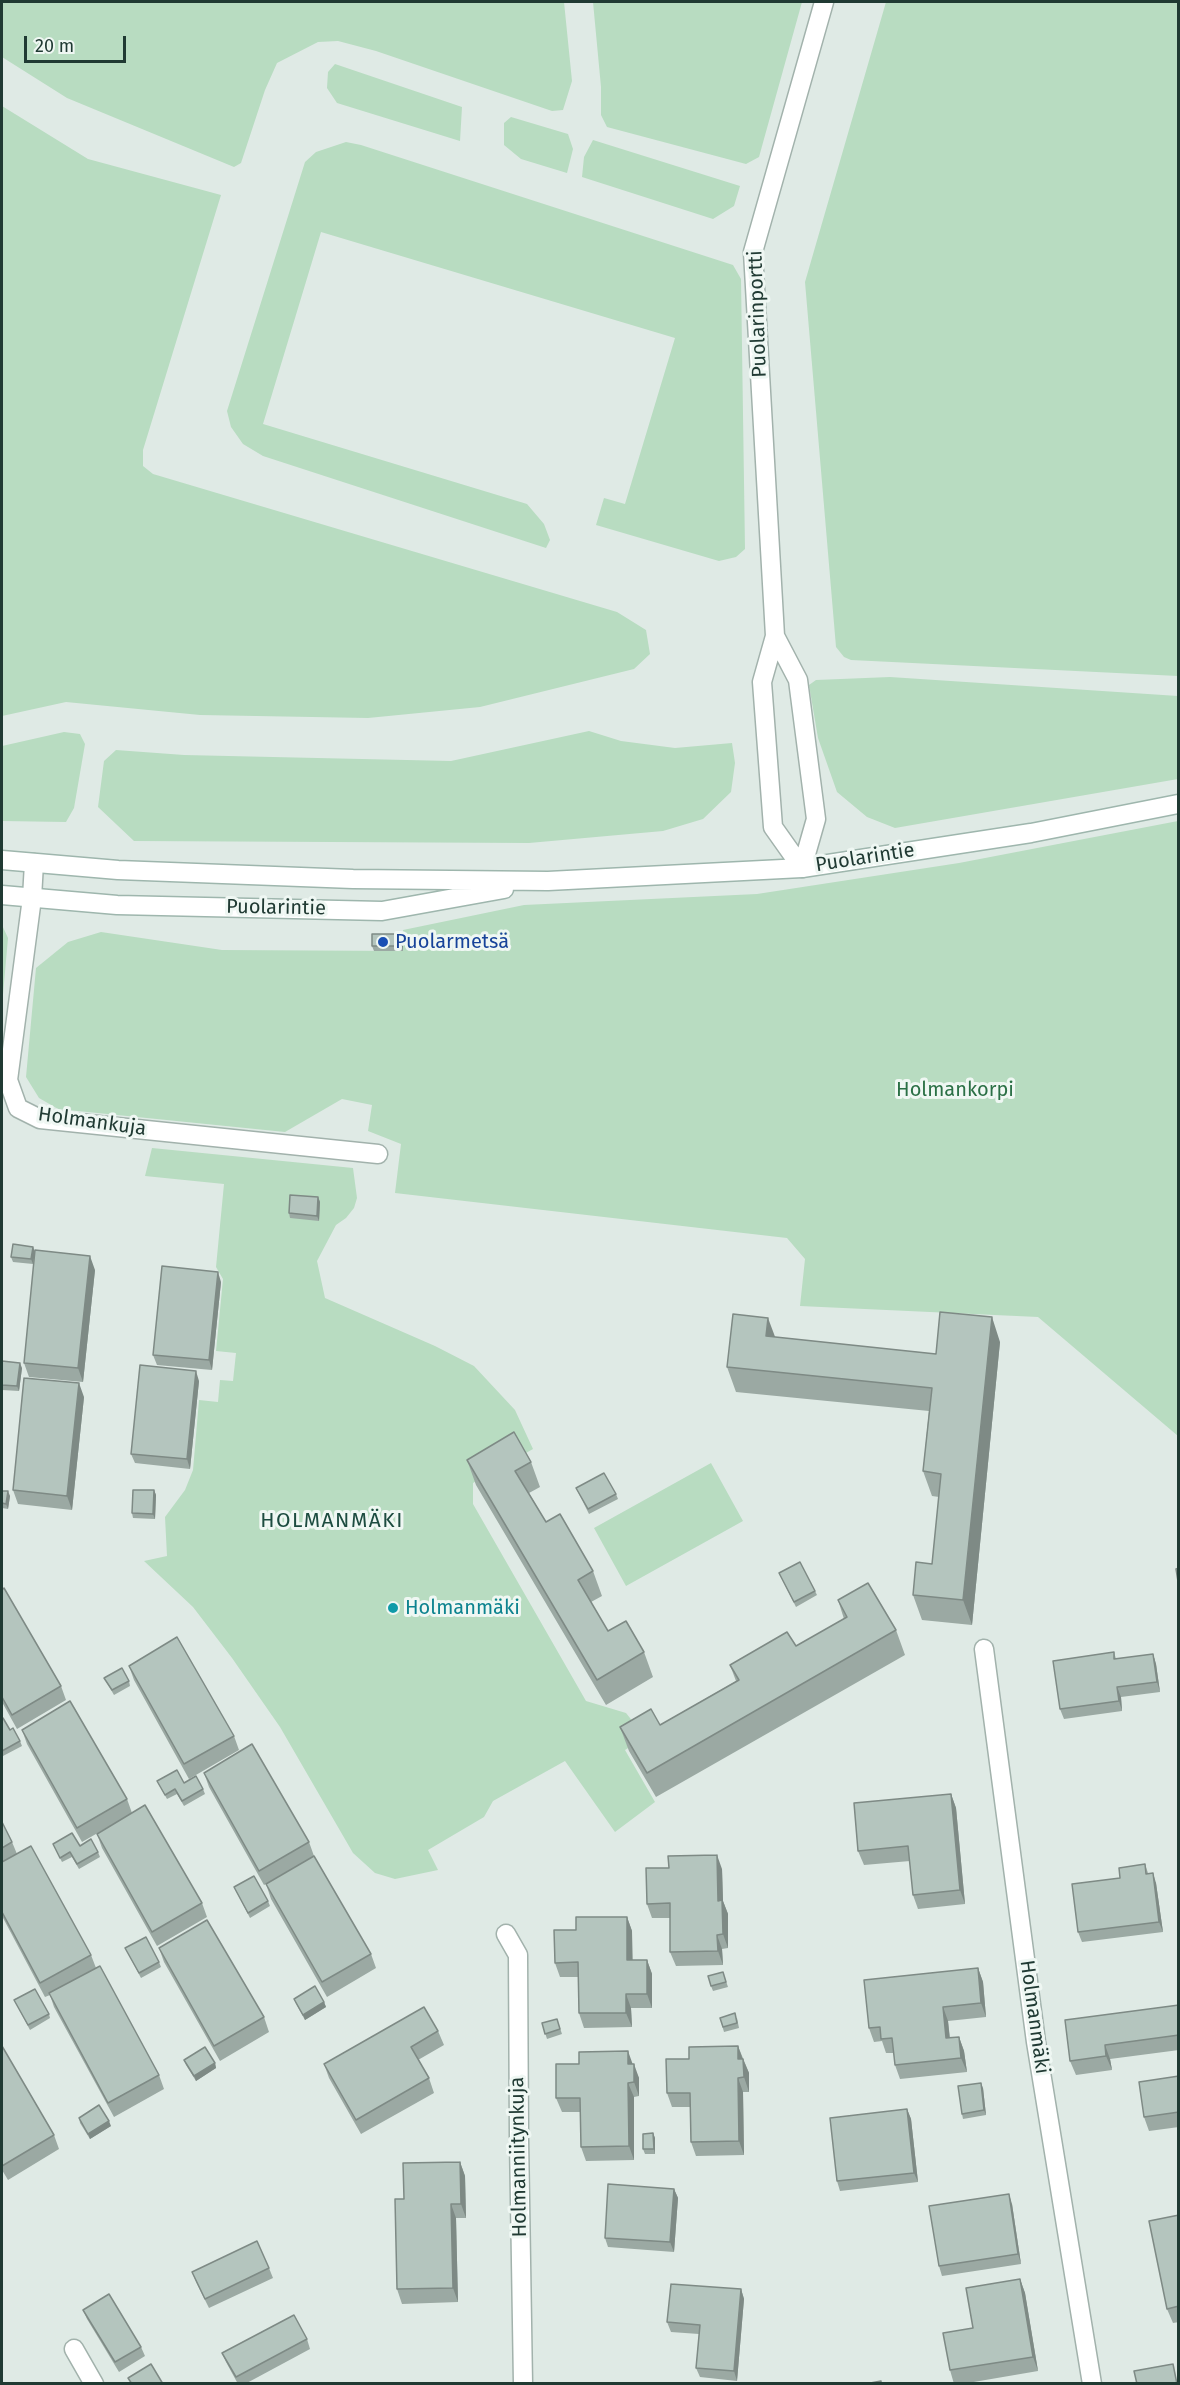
<!DOCTYPE html>
<html>
<head>
<meta charset="utf-8">
<style>
	body { margin:0 }
	#map { position:relative; width:1180px; height:2385px; overflow:hidden; background:#dfeae5; font-family:"Fira Sans",sans-serif }
	canvas { display:block }
	.frame { position:absolute; inset:0; border:3px solid #203a33; pointer-events:none }
	.scale { position:absolute; left:24px; top:36px; width:102px; height:27px; box-sizing:border-box; border:3px solid #203a33; border-top:0; padding-left:8px; font-size:18px; line-height:21px; white-space:nowrap; color:#203a33; -webkit-text-stroke:4px #eff7f3; paint-order:stroke }
</style>
</head>
<body>
<div id="map">
<canvas width="1180" height="2385"></canvas>
<div class="frame"></div>
<div class="scale">20 m</div>
</div>
<script>
const ctx = document.querySelector('canvas').getContext('2d');
ctx.lineJoin = 'round';
function fill(path, color) {
  ctx.fillStyle = color;
  ctx.fill(path, 'evenodd');
}
function shape(rows) {
  const path = new Path2D();
  for (const r of rows) {
    path.moveTo(r[0], r[1]);
    for (let i = 2; i < r.length; i += 2) path.lineTo(r[i], r[i + 1]);
  }
  return path;
}
function strokePath(path, color, width, dash) {
  ctx.strokeStyle = color;
  ctx.lineWidth = width;
  ctx.lineCap = dash ? 'butt' : 'round';
  ctx.setLineDash(dash || []);
  ctx.stroke(path);
}
function label(font, color, halo, rows, align = 'center') {
  ctx.font = font + ' "Fira Sans",sans-serif';
  ctx.lineWidth = 6;
  ctx.setLineDash([]);
  ctx.textBaseline = 'middle';
  ctx.strokeStyle = halo;
  ctx.fillStyle = color;
  for (const [text, x, y, turn = 0] of rows) {
    ctx.save();
    ctx.translate(x, y);
    ctx.rotate((+turn || 0) * Math.PI / 180);
    ctx.textAlign = isNaN(turn) ? turn : align;
    if (halo) ctx.strokeText(text, 0, 0);
    ctx.fillText(text, 0, 0);
    ctx.restore();
  }
}
fill(shape([
	[2,2,564,2,572,81,563,110,552,111,376,51,338,41,318,42,277,63,265,90,241,163,234,167,67,98,2,57],
	[593,2,802,2,759,157,746,164,607,127,601,115,601,87],
	[886,2,1178,2,1178,676,851,660,844,657,836,647,805,282],
	[335,64,462,107,460,141,337,103,327,88,328,72],
	[2,106,88,159,221,195,143,450,143,466,153,474,617,612,646,630,650,654,634,669,480,707,368,718,200,715,66,702,2,716],
	[511,117,568,134,573,149,567,173,521,159,504,145,504,123],
	[593,140,740,186,734,206,713,219,582,177,584,157],
	[346,142,361,145,733,265,741,279,745,549,736,557,719,561,596,525,604,498,625,504,675,338,321,232,263,424,527,504,544,524,550,540,546,548,263,456,243,444,231,427,227,411,305,162,316,152],
	[890,677,1178,696,1178,779,895,828,867,817,837,792,818,738,809,685,816,680],
	[589,731,621,741,675,748,732,743,735,763,731,792,703,819,663,831,529,843,134,841,98,807,104,761,116,750,184,755,451,761],
	[64,732,80,734,85,744,74,808,66,822,2,821,2,746],
	[1178,821,1178,1436,1038,1317,800,1306,805,1259,787,1238,395,1193,401,1144,368,1131,372,1105,342,1099,285,1132,58,1109,39,1098,26,1077,36,968,68,942,101,932,222,950,403,951,403,930,524,905,757,894,959,863],
	[2,925,8,938,2,1006],
	[152,1148,353,1168,357,1198,354,1208,346,1218,336,1225,317,1261,325,1298,435,1346,474,1366,515,1410,533,1449,473,1483,473,1504,586,1701,626,1713,638,1728,638,1742,625,1750,655,1802,615,1832,565,1761,493,1801,484,1817,428,1850,438,1870,395,1879,375,1873,353,1853,280,1727,232,1658,193,1607,144,1561,167,1556,165,1517,185,1490,193,1470,199,1400,218,1402,220,1380,233,1381,236,1353,216,1351,223,1279,216,1267,224,1184,145,1176],
	[711,1463,743,1521,626,1586,594,1528]
]), '#b8dcc1');
const street = shape([
	[775,636,798,680,816,819,802,868],
	[34,863,32,898,8,1080,18,1108,40,1119,378,1154],
	[802,868,773,827,762,682,775,636,753,252,824,2],
	[984,1649,1036,2042,1092,2384],
	[506,1934,518,1955,519,2139,523,2384],
	[74,2349,94,2384]
]);
const secondary = shape([
	[2,860,118,870,353,879,548,881,802,868,1031,833,1178,804],
	[2,895,117,905,382,911,504,889]
]);
strokePath(street, '#a2b2ac', 21);
strokePath(secondary, '#9eb6ad', 21);
strokePath(street, '#fff', 18);
strokePath(secondary, '#fff', 18);
fill(shape([
	[401,934,403,939,403,951,374,951,372,946],
	[318,1197,320,1202,319,1221,290,1218,289,1213],
	[33,1247,35,1252,33,1264,13,1262,11,1257],
	[95,1270,83,1382,29,1377,24,1363],
	[221,1282,212,1370,157,1365,153,1355],
	[775,1337,936,1354,1000,1342,972,1625,922,1620,913,1595,932,1564,939,1497,932,1496,923,1471,929,1411,736,1392,727,1367],
	[2,1361,22,1368,19,1391,2,1390],
	[199,1381,190,1469,135,1463,131,1454],
	[84,1397,72,1510,18,1504,13,1490],
	[467,1460,531,1462,540,1487,529,1493,546,1522,593,1571,602,1596,591,1602,608,1631,644,1652,653,1677,606,1705,476,1485],
	[576,1488,616,1494,618,1499,589,1514],
	[154,1490,156,1495,155,1519,133,1518,132,1513],
	[2,1491,10,1496,8,1509,2,1508],
	[779,1573,815,1591,817,1595,796,1607],
	[2,1590,61,1686,66,1700,17,1729,2,1702],
	[838,1600,896,1630,905,1655,656,1797,629,1751,620,1727,660,1725,736,1681,730,1665,796,1646,844,1619],
	[1114,1652,1116,1659,1153,1654,1156,1664,1160,1692,1121,1697,1122,1711,1064,1719,1060,1709],
	[129,1666,234,1736,239,1750,189,1779,134,1680],
	[104,1678,129,1681,130,1686,114,1695],
	[2,1719,10,1730,20,1741,22,1746,3,1756,2,1754],
	[22,1730,127,1799,132,1813,202,1903,207,1917,157,1946,102,1848,97,1834,122,1819,82,1842,27,1744],
	[204,1773,309,1842,314,1856,264,1885,209,1787],
	[157,1781,184,1783,203,1789,205,1794,184,1806,177,1794,167,1799],
	[951,1794,956,1808,965,1904,918,1909,913,1895,910,1861,864,1865,858,1851],
	[2,1822,12,1842,17,1854,91,1955,96,1968,159,2075,164,2089,114,2117,54,2007,50,1995,45,1997,2,1916],
	[53,1844,80,1846,98,1852,100,1857,79,1869,72,1857,62,1862],
	[1145,1864,1148,1873,1156,1883,1163,1932,1082,1942,1078,1932,1120,1878],
	[722,1869,723,1901,728,1914,728,1948,722,1949,723,1965,676,1966,670,1952,670,1918,652,1918,647,1904],
	[266,1884,371,1954,376,1968,327,1997,271,1899],
	[234,1887,268,1901,270,1906,250,1918],
	[627,1917,632,1931,632,1960,647,1960,652,1974,652,2008,631,2008,632,2027,584,2028,579,2013,578,1977,560,1977,555,1963,576,1930],
	[125,1948,159,1962,161,1967,141,1978],
	[159,1948,264,2017,269,2032,220,2061,164,1962],
	[978,1968,983,1982,986,2017,948,2021,950,2038,959,2037,964,2051,967,2072,900,2079,895,2065,894,2053,886,2053,882,2041,874,2042,869,2028],
	[723,1972,728,1987,713,1991,711,1986],
	[294,1999,324,2002,326,2007,305,2020,296,2004],
	[14,2000,49,2014,50,2018,30,2030],
	[1179,2005,1179,2050,1110,2059,1112,2070,1076,2075,1070,2061],
	[720,2018,737,2018,739,2028,724,2032],
	[557,2019,562,2034,547,2039,542,2023],
	[438,2031,444,2045,418,2060,429,2078,434,2093,361,2134,329,2078,324,2064],
	[2,2046,54,2135,59,2149,8,2180,2,2170],
	[738,2046,749,2073,749,2092,743,2092,744,2155,696,2156,691,2142,690,2107,672,2107,667,2093,689,2059],
	[184,2060,215,2063,216,2068,196,2081,186,2065],
	[632,2064,639,2078,639,2096,634,2097,634,2160,586,2161,581,2147,580,2112,562,2112,556,2098],
	[1179,2076,1179,2127,1149,2131,1144,2117],
	[983,2088,986,2115,963,2119,962,2114],
	[907,2109,911,2119,918,2182,840,2191,837,2181],
	[79,2118,111,2126,90,2139,80,2123],
	[653,2133,655,2138,655,2154,645,2154,643,2149],
	[460,2162,465,2176,466,2218,456,2218,458,2302,402,2304,397,2289,404,2199],
	[674,2189,678,2198,674,2252,608,2247,605,2238],
	[1012,2204,1021,2264,942,2276,939,2266],
	[1179,2215,1179,2322,1173,2323,1167,2309],
	[269,2268,273,2278,209,2308,196,2282,192,2272],
	[1020,2279,1025,2293,1038,2371,962,2384,954,2384,950,2370,973,2328],
	[741,2289,744,2299,737,2381,700,2377,696,2368,699,2334,671,2332,667,2322],
	[83,2310,141,2347,145,2356,119,2372,87,2319],
	[307,2339,310,2349,245,2384,238,2384,226,2362,222,2353]
]), '#9ba9a3');
fill(shape([
	[401,934,403,939,403,951,402,946],
	[318,1197,320,1202,319,1221,317,1216],
	[33,1247,35,1252,33,1264,31,1259],
	[90,1256,95,1270,83,1382,78,1368],
	[218,1272,221,1282,212,1370,209,1360],
	[992,1317,1000,1342,972,1625,963,1600],
	[768,1318,777,1342,766,1336],
	[20,1363,22,1368,19,1391,17,1386],
	[196,1371,199,1381,190,1469,187,1459],
	[79,1383,84,1397,72,1510,67,1496],
	[154,1490,156,1495,155,1519,153,1514],
	[8,1491,10,1496,8,1509,6,1504],
	[1153,1654,1156,1664,1160,1692,1157,1682],
	[1117,1687,1121,1697,1122,1711,1119,1701],
	[951,1794,956,1808,965,1904,960,1890],
	[717,1855,722,1869,723,1901,728,1914,728,1948,723,1934,718,1901],
	[1153,1873,1156,1883,1163,1932,1159,1922],
	[627,1917,632,1931,633,1974,627,1960],
	[717,1935,722,1949,723,1965,718,1951],
	[647,1960,652,1974,652,2008,647,1994],
	[978,1968,983,1982,986,2017,981,2003],
	[626,1994,631,2008,632,2027,626,2013],
	[324,2002,326,2007,305,2020,303,2015],
	[943,2007,948,2021,951,2052,946,2038],
	[959,2037,964,2051,967,2072,961,2058],
	[1105,2045,1110,2059,1112,2070,1106,2056],
	[738,2046,743,2060,738,2059],
	[628,2051,633,2065,628,2064],
	[743,2059,749,2073,749,2092,744,2077],
	[215,2063,216,2068,196,2081,194,2076],
	[634,2064,639,2078,639,2096,634,2082],
	[738,2078,743,2092,744,2155,739,2141],
	[628,2083,634,2097,634,2160,629,2146],
	[981,2083,983,2088,986,2115,984,2110],
	[907,2109,911,2119,918,2182,914,2173],
	[109,2121,111,2126,90,2139,88,2134],
	[653,2133,655,2138,655,2154,654,2149],
	[460,2162,465,2176,466,2218,461,2204],
	[674,2189,678,2198,674,2252,670,2242],
	[1009,2194,1012,2204,1021,2264,1018,2254],
	[451,2204,456,2218,458,2302,453,2288],
	[1020,2279,1025,2293,1038,2371,1033,2357],
	[741,2289,744,2299,737,2381,734,2371]
]), '#7e8a85');
const building = shape([
	[372,934,401,934,402,946,372,946,372,934],
	[290,1195,318,1197,317,1216,289,1213,290,1195],
	[13,1244,33,1247,31,1259,11,1257,13,1244],
	[35,1250,90,1256,78,1368,24,1363,35,1250],
	[162,1266,218,1272,209,1360,153,1355,162,1266],
	[940,1312,992,1317,963,1600,913,1595,916,1562,932,1564,941,1474,923,1471,932,1388,727,1367,733,1314,768,1318,766,1336,936,1354,940,1312],
	[2,1361,20,1363,17,1386,2,1385,2,1361],
	[140,1365,196,1371,187,1459,131,1454,140,1365],
	[24,1378,79,1383,67,1496,13,1490,24,1378],
	[514,1432,531,1462,515,1471,546,1522,560,1514,593,1571,578,1580,608,1631,626,1621,644,1652,597,1680,467,1460,514,1432],
	[604,1473,616,1494,588,1509,576,1488,604,1473],
	[133,1490,154,1490,153,1514,132,1513,133,1490],
	[2,1491,8,1491,6,1504,2,1503,2,1491],
	[800,1562,815,1591,794,1602,779,1573,800,1562],
	[1179,1568,1179,1588,1176,1569,1179,1568],
	[868,1583,896,1630,647,1773,620,1727,651,1709,660,1725,739,1680,730,1665,787,1632,796,1646,847,1617,838,1600,868,1583],
	[4,1588,61,1686,12,1715,2,1697,2,1590,4,1588],
	[177,1637,234,1736,184,1764,129,1666,177,1637],
	[1114,1652,1114,1659,1153,1654,1157,1682,1117,1687,1119,1701,1060,1709,1053,1661,1114,1652],
	[122,1668,129,1681,112,1690,104,1678,122,1668],
	[70,1701,127,1799,77,1828,22,1730,70,1701],
	[3,1718,10,1730,13,1728,20,1741,2,1751,2,1719,3,1718],
	[252,1744,309,1842,259,1871,204,1773,252,1744],
	[177,1770,184,1783,196,1776,203,1789,182,1801,175,1789,165,1795,157,1781,177,1770],
	[951,1794,960,1890,913,1895,908,1846,858,1851,854,1803,951,1794],
	[145,1805,202,1903,152,1932,97,1834,145,1805],
	[2,1822,12,1842,2,1848,2,1822],
	[72,1833,80,1846,91,1839,98,1852,77,1864,70,1852,60,1858,53,1844,72,1833],
	[31,1846,91,1955,40,1983,2,1912,2,1862,31,1846],
	[717,1855,718,1901,722,1900,723,1934,717,1935,718,1951,670,1952,670,1903,647,1904,646,1868,669,1868,668,1856,717,1855],
	[314,1856,371,1954,322,1982,266,1884,314,1856],
	[1145,1864,1146,1874,1153,1873,1159,1922,1078,1932,1072,1884,1120,1878,1119,1868,1145,1864],
	[254,1876,268,1901,248,1913,234,1887,254,1876],
	[576,1917,627,1917,627,1960,647,1960,647,1994,626,1994,626,2013,579,2013,578,1962,555,1963,554,1930,576,1930,576,1917],
	[207,1920,264,2017,214,2046,159,1948,207,1920],
	[146,1937,159,1962,139,1973,125,1948,146,1937],
	[100,1966,159,2075,108,2103,49,1993,100,1966],
	[978,1968,981,2003,943,2007,946,2038,959,2037,961,2058,895,2065,892,2038,881,2039,880,2027,869,2028,864,1980,978,1968],
	[723,1972,726,1982,711,1986,708,1976,723,1972],
	[315,1986,324,2002,303,2015,294,1999,315,1986],
	[35,1989,49,2014,28,2025,14,2000,35,1989],
	[1179,2005,1179,2035,1105,2045,1106,2056,1070,2061,1065,2020,1179,2005],
	[424,2007,438,2031,411,2047,429,2078,356,2120,324,2064,424,2007],
	[735,2013,737,2023,723,2027,720,2018,735,2013],
	[557,2019,560,2029,545,2034,542,2023,557,2019],
	[2,2046,54,2135,2,2166,2,2046],
	[738,2046,738,2059,743,2059,744,2077,738,2078,739,2141,691,2142,690,2093,667,2093,666,2059,689,2059,689,2047,738,2046],
	[205,2047,215,2063,194,2076,184,2060,205,2047],
	[628,2051,628,2064,634,2064,634,2082,628,2083,629,2146,581,2147,580,2098,556,2098,556,2064,579,2064,579,2052,628,2051],
	[1179,2076,1179,2112,1144,2117,1139,2082,1179,2076],
	[981,2083,984,2110,962,2114,958,2086,981,2083],
	[99,2105,109,2121,88,2134,79,2118,99,2105],
	[907,2109,914,2173,837,2181,830,2118,907,2109],
	[653,2133,654,2149,643,2149,643,2134,653,2133],
	[460,2162,461,2204,451,2204,453,2288,397,2289,395,2199,404,2199,403,2163,460,2162],
	[608,2184,674,2189,670,2242,605,2238,608,2184],
	[1009,2194,1018,2254,939,2266,929,2206,1009,2194],
	[1179,2215,1179,2306,1167,2309,1149,2221,1179,2215],
	[257,2241,269,2268,205,2299,192,2272,257,2241],
	[1020,2279,1033,2357,950,2370,943,2333,973,2328,966,2288,1020,2279],
	[671,2284,741,2289,734,2371,696,2368,700,2325,667,2322,671,2284],
	[109,2294,141,2347,115,2362,83,2310,109,2294],
	[294,2315,307,2339,236,2377,222,2353,294,2315],
	[151,2364,163,2384,132,2384,128,2378,151,2364],
	[1173,2364,1177,2384,1137,2384,1134,2371,1173,2364],
	[881,2381,881,2384,865,2384,881,2381]
]);
fill(building, '#b4c5be');
strokePath(building, '#7e8a85', 1.5);
for (const [x, y, r, color] of [
	[383,942,6,"#1a4fb4"],
	[393,1608,6,"#0f9aa8"]
]) {
  const dot = new Path2D();
  dot.arc(x, y, r, 0, 2 * Math.PI);
  ctx.fillStyle = color;
  ctx.fill(dot);
  strokePath(dot, '#eff7f3', 2);
}
label('20px', '#203a33', '#eff7f3', [
	["Puolarinportti",758,314,-92],
	["Puolarintie",865,858,-9],
	["Puolarintie",276,908,1],
	["Holmankuja",92,1122,8],
	["Holmanmäki",1034,2017,82],
	["Holmanniitynkuja",519,2157,-91]
]);
label('20px', '#164399', '#eff7f3', [
	["Puolarmetsä",395,942]
], 'left');
label('20px', '#2b7046', '#eff7f3', [
	["Holmankorpi",955,1090]
]);
label('20px', '#0d838f', '#eff7f3', [
	["Holmanmäki",405,1608]
], 'left');
ctx.letterSpacing = '1.5px';
label('21px', '#1d4c40', '#eff7f3', [
	["HOLMANMÄKI",332,1521]
]);
ctx.letterSpacing = '0px';
</script>
</body>
</html>
